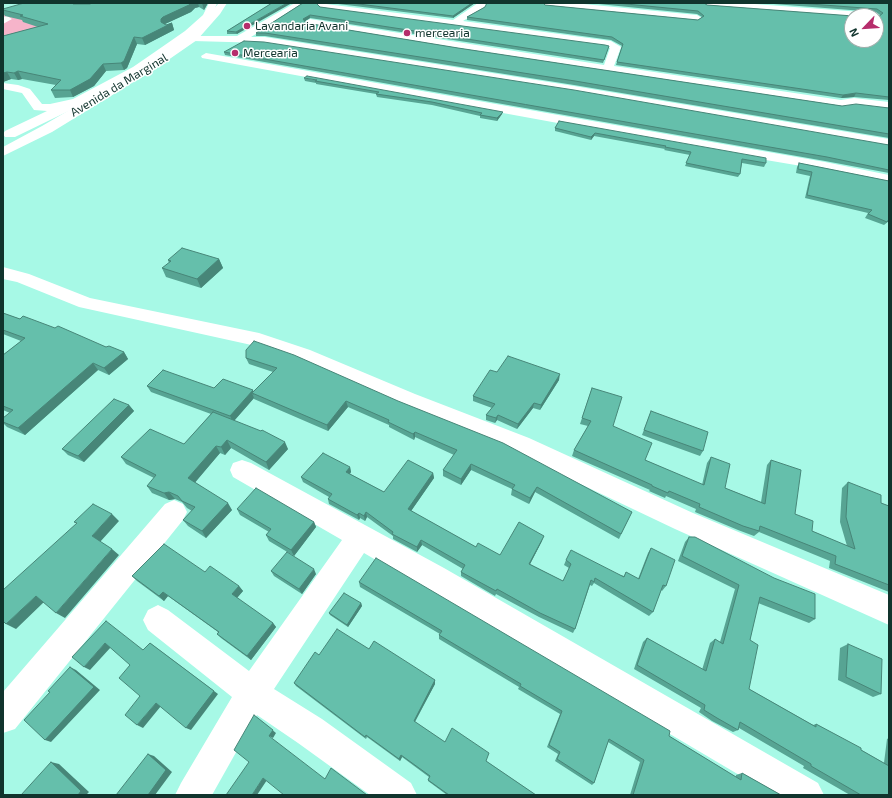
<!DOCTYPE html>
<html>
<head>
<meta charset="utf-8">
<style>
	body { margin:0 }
	#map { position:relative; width:892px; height:798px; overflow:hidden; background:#a7f9e6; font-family:"Exo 2",sans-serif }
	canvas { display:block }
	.frame { position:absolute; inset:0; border:4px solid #11342d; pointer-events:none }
	.north { position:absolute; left:844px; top:8px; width:40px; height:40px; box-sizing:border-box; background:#fff; border:1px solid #a0aeab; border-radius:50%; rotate:245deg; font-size:11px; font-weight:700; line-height:16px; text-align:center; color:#11342d }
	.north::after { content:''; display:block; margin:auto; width:14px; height:18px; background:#b62d6c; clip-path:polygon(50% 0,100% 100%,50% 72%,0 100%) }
</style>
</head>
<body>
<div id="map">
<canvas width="892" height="798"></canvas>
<div class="frame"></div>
<div class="north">N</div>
</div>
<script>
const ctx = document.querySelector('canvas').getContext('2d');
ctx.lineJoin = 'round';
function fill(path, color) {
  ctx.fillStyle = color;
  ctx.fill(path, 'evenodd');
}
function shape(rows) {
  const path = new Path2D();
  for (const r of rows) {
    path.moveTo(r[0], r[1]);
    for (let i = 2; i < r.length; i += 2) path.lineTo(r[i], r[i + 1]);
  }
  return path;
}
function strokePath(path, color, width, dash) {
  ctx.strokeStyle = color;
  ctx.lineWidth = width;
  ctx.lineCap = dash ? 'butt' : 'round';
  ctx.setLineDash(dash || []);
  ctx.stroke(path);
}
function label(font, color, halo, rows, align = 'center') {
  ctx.font = font + ' "Exo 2",sans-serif';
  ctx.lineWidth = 3;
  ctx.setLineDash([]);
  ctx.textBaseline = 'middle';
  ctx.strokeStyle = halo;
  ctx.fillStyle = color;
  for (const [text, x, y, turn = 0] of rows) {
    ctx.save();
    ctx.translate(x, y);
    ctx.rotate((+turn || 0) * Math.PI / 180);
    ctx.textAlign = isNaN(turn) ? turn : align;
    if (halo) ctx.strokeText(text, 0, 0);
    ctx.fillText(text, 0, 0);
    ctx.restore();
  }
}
fill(shape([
	[3,13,18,17,42,26,3,44]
]), '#f6b4ca');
fill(shape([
	[80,3,90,4,102,3,93,9,76,9,75,7,80,3],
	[209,3,217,3,212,16,191,36,237,36,295,3,305,3,251,37,265,37,574,86,889,139,889,147,574,92,265,43,193,41,189,40,189,37,141,71,81,105,15,137,5,137,3,134,5,131,47,111,34,110,22,93,3,89,3,83,18,85,30,89,42,104,50,104,73,99,133,67,162,47,185,31,203,15,209,3],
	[318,3,453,20,478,3,486,3,484,8,463,21,611,41,621,47,614,66,841,100,854,98,889,102,889,110,854,106,841,108,458,49,307,24,305,22,310,19,604,65,610,48,605,46,321,8,317,5,318,3],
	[542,3,573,3,697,15,702,18,697,21,546,6,542,3],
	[702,3,741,3,875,13,880,16,876,19,876,16,852,17,706,6,702,3],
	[7,16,12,19,3,24,3,17,7,16],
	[206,53,825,162,889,175,889,183,825,170,689,147,202,58,201,56,206,53],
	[3,267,29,274,90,298,259,333,310,350,415,394,529,438,693,513,889,595,889,625,675,529,513,452,399,406,296,360,256,346,79,307,17,282,3,279,3,267],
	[242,460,251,463,444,568,818,783,824,795,773,795,364,553,274,689,322,719,411,783,417,795,370,795,298,743,257,715,212,795,175,795,181,783,232,697,148,630,143,620,148,610,158,605,168,610,249,671,342,540,233,477,230,470,233,463,242,460],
	[174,500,183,504,187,512,183,520,15,729,3,733,3,692,165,504,174,500]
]), '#fff');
fill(shape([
	[219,3,227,3,220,14,197,40,158,67,52,132,3,156,3,147,42,126,150,63,189,36,219,3]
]), '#fff');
fill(shape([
	[92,3,208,3,204,10,199,7,195,8,191,12,165,24,166,25,172,23,174,30,145,45,137,44,127,68,124,70,106,71,94,86,73,97,55,98,51,90,56,85,22,79,18,80,11,79,3,82,3,36,38,27,23,22,22,20,5,16,3,13,3,9,77,4,90,4],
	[272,3,237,34,227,34,227,31],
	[303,3,317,3,317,4,320,7,608,49,603,63,310,18,305,21,306,23,458,48,842,106,889,108,889,138,574,85,265,36,256,36,256,33],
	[330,3,475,3,453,18],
	[589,3,704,3,707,5,877,18,880,15,876,12,761,3,889,3,889,100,854,97,841,98,616,65,622,46,611,40,467,20,467,17,485,7,545,5,698,20,702,17,697,14],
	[224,52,889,145,889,173,825,161,225,55],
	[304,78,502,114,497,121,480,118,480,116,432,105,377,97,376,94,316,84,316,83,305,81],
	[559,121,766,163,764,167,742,163,740,174,738,177,685,166,690,155,664,150,665,149,594,136,591,140,555,131,555,128],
	[799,163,889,181,889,221,884,225,865,218,868,213,805,198,810,176,796,173,797,167],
	[219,259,223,268,201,288,166,277,162,268,169,263,168,260],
	[3,313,20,319,106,347,124,352,128,359,109,375,98,370,25,435,7,427,3,423,3,418,10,413,3,410,3,355,21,341,3,334],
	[246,350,632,512,619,539,535,492,529,504,511,495,512,489,471,470,461,485,443,476,443,470,454,455,415,437,414,440,389,427,389,425,348,407,328,431,254,399,254,398,234,421,288,449,269,470,231,448,225,455,220,453,195,482,232,510,206,538,188,526,183,520,192,511,187,508,182,502,175,499,169,500,152,493,147,486,154,478,126,464,121,457,184,444,211,414,151,392,147,386,214,388,253,392,273,372,249,364,246,358],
	[497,372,559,380,540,410,533,408,517,429,497,420,495,423,486,420,486,415,492,408,473,401,473,396],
	[592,388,613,426,645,460,702,485,707,463,711,457,725,488,761,502,767,465,771,460,795,514,812,531,847,546,840,522,842,488,848,482,881,503,889,506,889,594,889,592,829,568,830,561,759,532,754,536,738,530,695,512,696,509,666,496,665,498,649,491,650,490,572,456,574,450,588,426,580,424],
	[129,405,134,411,84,462,68,455,62,449],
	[651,411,703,451,700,456,642,435],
	[350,467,351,472,350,474,384,492,433,473,434,478,411,511,476,547,500,555,542,541,530,564,563,581,569,568,564,565,566,560,624,576,626,572,638,579,648,553,651,548,666,586,662,591,661,590,653,612,649,616,594,583,592,586,590,585,575,629,573,633,539,617,496,594,495,596,461,576,461,572,463,569,422,545,417,552,393,539,393,536,367,517,365,521,360,518,359,520,329,504,328,499,329,497,303,482,301,477],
	[237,509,314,522,316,527,294,556,269,541,266,535,269,532,240,515],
	[689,537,815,619,809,623,758,603,750,640,749,689,813,725,816,724,884,763,887,739,889,738,889,795,850,795,803,768,804,766,739,728,738,730,733,732,712,721,699,712,701,708,634,669,643,642,647,638,702,670,710,643,715,639,720,642,735,589,678,561,685,542],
	[271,571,316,574,302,594,274,576],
	[205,572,239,586,243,591,237,598,273,623,276,627,251,660,221,638,217,634,218,632,168,596,164,601,137,581,132,576],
	[359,582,669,736,736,777,736,775,742,773,781,795,630,795,640,762,608,742,594,783,592,785,555,761,558,754,547,747,560,714,518,689,519,687,439,639,439,635,440,634,360,587],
	[361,603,362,606,348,627,330,615,329,613],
	[848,644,881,694,873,697,838,680,840,648],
	[369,649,435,680,435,684,415,722,445,742,486,761,536,795,447,795,428,781,428,780,429,777,402,757,400,761,367,737,366,739,296,686,294,683,319,655]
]), '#57a493');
fill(shape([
	[191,3,198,3,199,7,195,8,191,12,165,24,163,26,172,23,174,30,145,45,142,38,161,22,161,19,163,17],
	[202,3,208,3,204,10],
	[287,3,292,3,237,34,236,32],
	[472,3,475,3,453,18,453,16],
	[310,15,310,18,304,22,303,19],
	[134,37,137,44,127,68,124,70,121,63],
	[103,64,106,71,94,86,73,97,70,90],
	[18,71,22,79,18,80,14,73],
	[7,72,11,79,3,82,3,73],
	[856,93,854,97,841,98,843,95],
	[503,112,502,114,497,121,497,118],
	[595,133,594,136,591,140,591,137],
	[219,259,223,268,201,288,197,279],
	[124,352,128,359,109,375,104,368],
	[93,363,98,370,25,435,18,428],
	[560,374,559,380,540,410,541,405],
	[253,390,254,395,252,393,254,398,233,422,230,416],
	[346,401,348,407,328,431,327,425],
	[534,403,533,408,517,429,518,424],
	[129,405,134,411,84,462,78,456],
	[498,415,497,420,495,423,496,418],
	[415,432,415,437,414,440,413,434],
	[227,440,231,448,225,455,221,447],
	[285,442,288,449,269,470,266,462],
	[216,446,220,453,193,485,188,478],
	[471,464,471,470,461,485,461,479],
	[350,467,351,472,347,477,346,472],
	[433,473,434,478,409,514,408,509],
	[537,487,535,492,529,504,530,498],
	[169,492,175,499,169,500,164,493],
	[228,503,232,510,206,538,202,531],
	[366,512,367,517,365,521,364,516],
	[359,513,360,518,359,520,357,515],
	[112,514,119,521,100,542,92,536],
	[314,522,316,527,294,556,291,550],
	[544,536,542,541,528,568,529,564],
	[421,540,422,545,417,552,417,547],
	[112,549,119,555,65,618,56,613],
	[314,569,316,574,302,594,299,589],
	[239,586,243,591,236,599,232,594],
	[163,592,168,596,164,601,159,596],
	[36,596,44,602,16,629,6,624],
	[361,603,362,606,348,627,347,625],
	[273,623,276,627,251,660,247,656],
	[105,643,111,647,90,670,84,667],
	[150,643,218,694,191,730,186,728],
	[70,667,76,670,100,690,51,742,45,740],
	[435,680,435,684,414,723,414,721],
	[156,703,161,706,143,728,137,725],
	[254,715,276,733,273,738,269,736],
	[148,754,154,756,172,772,155,795,148,795],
	[401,755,402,757,400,761,399,759],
	[51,762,59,764,89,792,86,795,78,795],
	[263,778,267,780,257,795,252,795]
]), '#478678');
const building = shape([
	[24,3,72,3,73,4,90,4,92,3,191,3,189,5,163,17,161,19,161,22,166,25,172,23,142,38,134,37,124,61,121,63,103,64,90,79,70,90,51,90,61,80,18,71,14,73,7,72,3,73,3,36,48,24,20,16,23,15,3,10,3,9,24,3],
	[272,3,287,3,236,32,227,31,272,3],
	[303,3,316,3,320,7,605,45,609,46,604,60,310,15,303,19,306,23,458,48,842,106,856,104,889,108,889,134,575,81,265,33,256,33,303,3],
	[351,3,472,3,453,16,351,3],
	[487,3,543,3,545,5,698,20,704,16,698,11,616,3,704,3,707,5,853,16,876,15,877,18,883,13,877,9,797,3,889,3,889,97,856,93,843,95,617,62,623,44,612,37,467,17,485,7,487,3],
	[852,16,876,16,876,40,852,40,852,16],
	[244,41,264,42,574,90,889,145,889,170,827,157,224,52,244,41],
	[307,76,503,112,497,118,480,115,482,113,432,102,376,94,379,92,315,81,317,80,304,78,307,76],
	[559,121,766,158,766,163,742,159,740,174,686,163,691,152,665,147,666,146,595,133,591,137,555,128,559,121],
	[799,163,889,181,889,219,887,222,868,214,872,210,807,195,812,172,798,169,799,163],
	[182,248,219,259,197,279,162,268,171,261,168,260,182,248],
	[3,313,20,319,23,316,55,328,58,326,106,347,109,346,124,352,104,368,93,363,18,428,3,422,3,418,13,410,3,406,3,355,25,338,3,330,3,313],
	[254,341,294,355,398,401,503,443,632,512,621,534,537,487,530,498,512,489,515,485,471,464,461,479,443,470,457,450,415,432,413,434,388,422,389,420,346,401,327,425,252,393,277,368,246,358,246,350,254,341],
	[508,356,560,374,541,405,534,403,518,424,498,415,496,418,486,415,495,404,473,396,490,370,497,372,508,356],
	[163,370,214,388,223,379,253,390,230,416,147,386,163,370],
	[592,388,622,397,613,426,652,443,645,460,704,485,711,457,730,464,725,488,765,504,771,460,801,470,795,514,813,521,812,531,855,549,846,517,848,482,881,495,881,503,889,506,889,585,835,564,836,556,760,526,759,531,743,526,699,507,700,504,669,491,668,493,652,486,652,485,574,450,591,421,582,418,592,388],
	[114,399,129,405,78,456,62,449,114,399],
	[651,411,708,432,703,451,644,430,651,411],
	[213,412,261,431,262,430,285,442,266,462,227,440,221,447,216,446,188,478,228,503,202,531,183,520,195,507,182,501,178,496,169,492,164,493,147,486,156,475,121,457,150,429,184,444,213,412],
	[323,453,350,467,346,472,384,492,408,460,433,473,408,509,476,547,478,543,500,555,519,522,544,536,529,564,563,581,571,564,566,560,571,550,624,577,626,572,639,579,651,548,675,560,666,586,663,585,653,612,595,578,594,582,591,580,575,629,540,613,497,589,496,591,461,572,465,565,421,540,417,547,392,534,393,532,366,512,364,516,359,513,357,515,328,499,332,494,301,477,323,453],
	[256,488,314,522,291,550,266,535,271,529,237,509,256,488],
	[93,504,112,514,92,536,112,549,56,613,36,596,6,624,3,621,3,590,77,523,74,522,93,504],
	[689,537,695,537,774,578,815,594,815,619,760,597,750,640,758,645,749,689,816,727,816,724,861,748,861,750,889,766,889,795,861,795,811,766,811,764,740,722,738,730,717,718,704,710,705,705,637,665,647,638,706,671,715,639,723,644,739,585,682,556,689,537],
	[164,544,205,572,210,566,239,586,232,594,273,623,247,656,217,634,219,632,163,592,159,596,132,576,164,544],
	[287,552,314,569,299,589,271,571,287,552],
	[376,558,670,731,669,736,741,780,742,773,781,795,633,795,644,760,609,739,594,783,557,759,560,752,549,745,562,711,520,686,521,684,439,635,442,631,359,582,376,558],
	[344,593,361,603,347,625,329,613,344,593],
	[106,621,143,650,150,643,214,691,186,728,156,703,137,725,125,715,140,696,119,678,130,665,105,643,84,667,72,657,106,621],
	[337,629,369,649,374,641,435,680,414,721,445,742,452,728,489,753,486,761,536,795,449,795,428,780,430,776,401,755,399,759,366,735,365,737,294,683,315,652,319,655,337,629],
	[848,644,882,659,881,694,846,677,848,644],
	[70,667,94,687,45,740,24,720,50,692,48,691,70,667],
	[254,715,273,730,269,736,325,779,331,768,367,795,284,795,263,778,252,795,226,795,249,762,234,750,254,715],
	[148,754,166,770,148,795,116,795,148,754],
	[51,762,81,791,78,795,21,795,51,762]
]);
fill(building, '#65bfab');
strokePath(building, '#478678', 1);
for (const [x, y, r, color] of [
	[247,26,4,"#b62d6c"],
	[407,33,4,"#b62d6c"],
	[235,53,4,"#b62d6c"]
]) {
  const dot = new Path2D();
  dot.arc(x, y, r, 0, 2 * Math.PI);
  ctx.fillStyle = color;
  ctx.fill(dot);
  strokePath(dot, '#fff', 1.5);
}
label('12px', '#11342d', '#fff', [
	["Lavandaria Avani",255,26],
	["mercearia",415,33],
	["Mercearia",243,53]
], 'left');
label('12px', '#11342d', '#fff', [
	["Avenida da Marginal",119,85,-31]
]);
</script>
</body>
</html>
